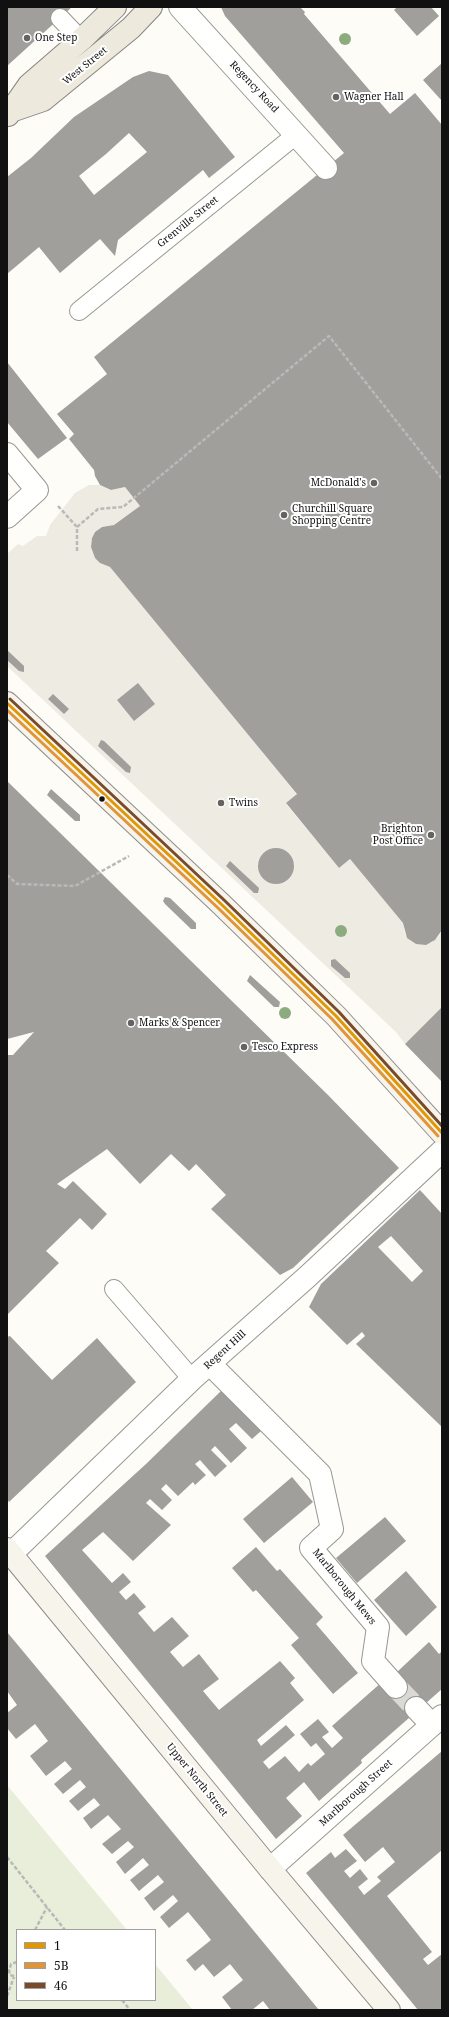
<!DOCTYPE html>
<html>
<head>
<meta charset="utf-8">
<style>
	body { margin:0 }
	#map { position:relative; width:449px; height:2017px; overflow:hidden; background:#fdfcf7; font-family:"Noto Serif",serif }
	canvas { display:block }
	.frame { position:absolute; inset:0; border:8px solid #111; pointer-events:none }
	.legend { position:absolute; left:16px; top:1929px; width:140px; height:72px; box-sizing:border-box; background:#fff; border:1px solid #a0a0a0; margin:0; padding:5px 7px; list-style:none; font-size:12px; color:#111 }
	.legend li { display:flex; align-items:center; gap:8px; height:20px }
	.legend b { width:20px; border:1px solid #a0a0a0 }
</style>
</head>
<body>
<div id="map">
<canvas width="449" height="2017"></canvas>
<div class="frame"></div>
<ul class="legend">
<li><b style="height:5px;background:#e09702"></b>1</li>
<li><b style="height:5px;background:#e29438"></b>5B</li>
<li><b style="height:5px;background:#7a4b2a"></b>46</li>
</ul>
</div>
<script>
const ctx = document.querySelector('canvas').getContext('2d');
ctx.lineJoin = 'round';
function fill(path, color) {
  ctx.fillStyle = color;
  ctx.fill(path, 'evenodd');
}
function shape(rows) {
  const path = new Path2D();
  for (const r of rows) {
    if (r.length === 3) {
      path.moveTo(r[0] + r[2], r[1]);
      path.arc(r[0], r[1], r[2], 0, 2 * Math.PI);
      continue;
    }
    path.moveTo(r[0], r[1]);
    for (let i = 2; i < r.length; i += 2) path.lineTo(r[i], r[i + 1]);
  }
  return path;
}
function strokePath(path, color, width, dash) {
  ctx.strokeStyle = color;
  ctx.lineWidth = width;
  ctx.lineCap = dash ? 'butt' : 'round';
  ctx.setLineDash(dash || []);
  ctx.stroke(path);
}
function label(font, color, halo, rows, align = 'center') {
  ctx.font = font + ' "Noto Serif",serif';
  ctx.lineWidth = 4;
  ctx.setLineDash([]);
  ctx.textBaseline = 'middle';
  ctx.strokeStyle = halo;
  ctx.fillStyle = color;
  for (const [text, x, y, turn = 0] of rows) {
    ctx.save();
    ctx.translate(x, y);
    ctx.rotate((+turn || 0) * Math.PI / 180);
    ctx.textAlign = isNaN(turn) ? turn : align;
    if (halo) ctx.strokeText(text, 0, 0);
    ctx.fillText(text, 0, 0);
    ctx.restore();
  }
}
fill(shape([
	[7,1785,127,1930,17,1930,17,2000,155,2000,155,1964,193,2010,7,2010]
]), '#e9eedb');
fill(shape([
	[89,485,99,485,111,490,125,487,140,506,114,525,102,527,95,532,92,538,91,547,95,558,100,563,110,567,297,794,286,804,339,868,350,859,403,923,405,934,412,941,416,944,431,943,439,936,442,930,442,1007,405,1044,396,1032,7,666,7,554,18,544,23,546,37,536,46,536,50,525,75,493]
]), '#edebe2');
fill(shape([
	[7,7,72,7,7,66],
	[221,7,300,7,305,12,304,14,390,114,415,93,442,125,442,930,435,940,426,945,416,944,407,938,403,923,350,859,339,868,286,803,297,794,110,567,100,563,95,558,91,547,92,538,95,532,102,527,114,525,140,506,125,487,111,490,100,485,95,476,94,470,69,439,74,434,57,414,107,374,94,357,344,153,225,16],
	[397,7,431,7,439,16,417,36,394,10],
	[442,63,442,101,423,80],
	[149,71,168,75,235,157,209,178,203,170,118,240,115,256,100,239,60,273,39,247,7,274,7,177,31,158,74,117,133,77],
	[129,133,147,152,94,195,79,176,106,154],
	[7,362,67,438,38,459,7,422],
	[7,650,24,666,24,672,19,671,7,660],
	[138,683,155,704,134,721,117,700],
	[53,694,69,709,64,714,48,699],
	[101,740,104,741,131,767,130,773,126,772,98,746],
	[7,781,328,1095,399,1168,293,1268,280,1275,211,1209,226,1195,196,1164,189,1171,171,1154,140,1184,107,1149,57,1184,65,1189,73,1181,107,1214,92,1230,80,1218,46,1251,59,1263,7,1315,7,1055,13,1055,34,1032,7,1039],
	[51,789,80,815,80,821,75,821,47,795],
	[276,866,18],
	[230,861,259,888,258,893,254,893,226,866],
	[165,897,170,898,196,923,196,929,191,929,165,904,163,901],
	[335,959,350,973,350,978,345,978,331,966,331,960],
	[250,975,280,1002,279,1007,274,1007,247,981],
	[442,1007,442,1082,405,1044],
	[420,1190,442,1214,442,1427,356,1344,365,1336,362,1332,347,1345,309,1307,321,1284],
	[391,1236,423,1271,412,1282,378,1247],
	[10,1336,52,1380,97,1338,136,1382,9,1502,7,1499,7,1337],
	[221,1391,261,1431,252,1439,236,1423,229,1429,247,1448,231,1463,215,1446,211,1450,227,1466,215,1477,200,1460,195,1464,206,1475,195,1485,193,1482,178,1496,166,1484,161,1489,172,1500,162,1510,150,1499,146,1503,171,1525,133,1561,103,1532,82,1550,112,1583,123,1573,131,1582,119,1592,126,1600,134,1593,146,1607,138,1613,154,1632,172,1617,189,1636,170,1652,183,1667,199,1654,219,1679,203,1691,219,1710,280,1661,295,1678,290,1683,304,1700,257,1740,261,1746,286,1725,295,1735,263,1762,269,1769,285,1756,299,1772,308,1763,311,1766,325,1754,316,1743,311,1747,300,1734,318,1719,329,1732,322,1737,332,1748,343,1738,332,1726,382,1682,396,1673,429,1642,439,1654,442,1651,442,1689,361,1760,362,1763,319,1801,304,1782,286,1798,302,1816,276,1839,45,1556,146,1464],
	[292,1477,313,1502,264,1543,243,1519],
	[385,1517,406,1541,357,1583,336,1558],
	[256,1547,277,1571,280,1569,323,1617,316,1624,358,1673,333,1694,291,1645,299,1638,256,1590,253,1592,232,1568],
	[406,1571,437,1607,406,1636,374,1600],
	[7,1632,71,1709,319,2010,270,2010,263,2001,252,2010,232,2010,222,1997,243,1980,230,1964,214,1977,203,1964,195,1971,186,1960,211,1940,204,1931,188,1912,169,1928,160,1917,178,1901,173,1895,154,1911,144,1898,164,1882,158,1875,139,1891,130,1880,149,1865,143,1858,125,1874,116,1862,134,1847,128,1841,112,1854,102,1844,121,1829,108,1815,91,1829,83,1818,100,1805,94,1798,78,1811,69,1801,86,1787,80,1780,63,1794,54,1784,72,1769,65,1761,46,1776,30,1756,48,1741,35,1724,16,1739,7,1728,7,1713,17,1705,7,1691],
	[442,1751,442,1850,387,1896,432,1952,423,1959,428,1965,442,1954,442,2010,418,2010,306,1873,331,1852,335,1858,346,1849,357,1861,344,1871,350,1878,360,1869,368,1879,358,1887,364,1895,381,1881,377,1877,395,1862,383,1847,365,1862,343,1835]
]), '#a19f9c');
strokePath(shape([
	[396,1687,416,1708]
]), '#dad9d4', 22, [22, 11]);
const lane = shape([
	[60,18,81,40],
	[79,311,297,134],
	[114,1289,192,1379]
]);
const street = shape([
	[180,7,326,168],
	[7,454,37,490,7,517],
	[210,1364,320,1474,332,1529,311,1548,378,1627,373,1661,396,1687],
	[11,1554,192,1379,307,1277,442,1151],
	[416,1708,432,1725],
	[270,1869,442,1716]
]);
const secondary = shape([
	[7,703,220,903,336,1016,442,1133],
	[7,1549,270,1869,389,2010]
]);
const primary = shape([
	[11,111,43,100,131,28,151,7],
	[8,115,29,85,81,40,115,7]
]);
strokePath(lane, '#979795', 20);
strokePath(street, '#979795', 24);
strokePath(secondary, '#8e8d8b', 24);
strokePath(primary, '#858482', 24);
strokePath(shape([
	[58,506,77,527],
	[77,551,77,527,98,509,123,507,329,336,442,479],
	[7,875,17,884,75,886,129,856],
	[7,1857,65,1930],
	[35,1930,47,1907],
	[17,1962,11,1964,9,1971,10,1975,17,1977],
	[7,1996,14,1977],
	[122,2000,130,2010]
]), '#b9b9b8', 2.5, [4, 2]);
strokePath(lane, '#fffffe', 18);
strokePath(street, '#fffffe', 22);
strokePath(secondary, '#f6f4eb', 22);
strokePath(primary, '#ede9dc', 22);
strokePath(shape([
	[7,703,220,903,336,1016,442,1133]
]), '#e09702', 3);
strokePath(shape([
	[7,710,217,907,332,1019,438,1136]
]), '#e29438', 3);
strokePath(shape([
	[10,699,223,899,339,1012,442,1126]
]), '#7a4b2a', 3);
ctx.fillStyle = '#8cac80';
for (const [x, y] of [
	[345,39],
	[341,931],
	[285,1013]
]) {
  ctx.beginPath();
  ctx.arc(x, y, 6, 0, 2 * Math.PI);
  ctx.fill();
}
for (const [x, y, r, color] of [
	[27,38,4,"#646362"],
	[336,97,4,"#646362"],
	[374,483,4,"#646362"],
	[284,515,4,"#646362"],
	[102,799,3.5,"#111"],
	[221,803,4,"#646362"],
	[431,835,4,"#646362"],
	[131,1023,4,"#646362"],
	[244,1047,4,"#646362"]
]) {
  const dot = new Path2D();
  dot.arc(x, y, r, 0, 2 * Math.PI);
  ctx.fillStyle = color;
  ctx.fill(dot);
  strokePath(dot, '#fff', 1.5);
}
label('10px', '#111', '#fff', [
	["One Step",35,38],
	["Wagner Hall",344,97],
	["McDonald's",366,483,"right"],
	["Churchill Square",292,509],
	["Shopping Centre",292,521],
	["Twins",229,803],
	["Brighton",423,829,"right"],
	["Post Office",423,841,"right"],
	["Marks & Spencer",139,1023],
	["Tesco Express",252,1047]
], 'left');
label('10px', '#111', '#fff', [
	["West Street",85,66,-39],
	["Regency Road",254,87,47],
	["Grenville Street",188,222,-39],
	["Regent Hill",225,1350,-42],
	["Marlborough Mews",344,1587,51],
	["Upper North Street",197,1780,51],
	["Marlborough Street",356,1793,-42]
]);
</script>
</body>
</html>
